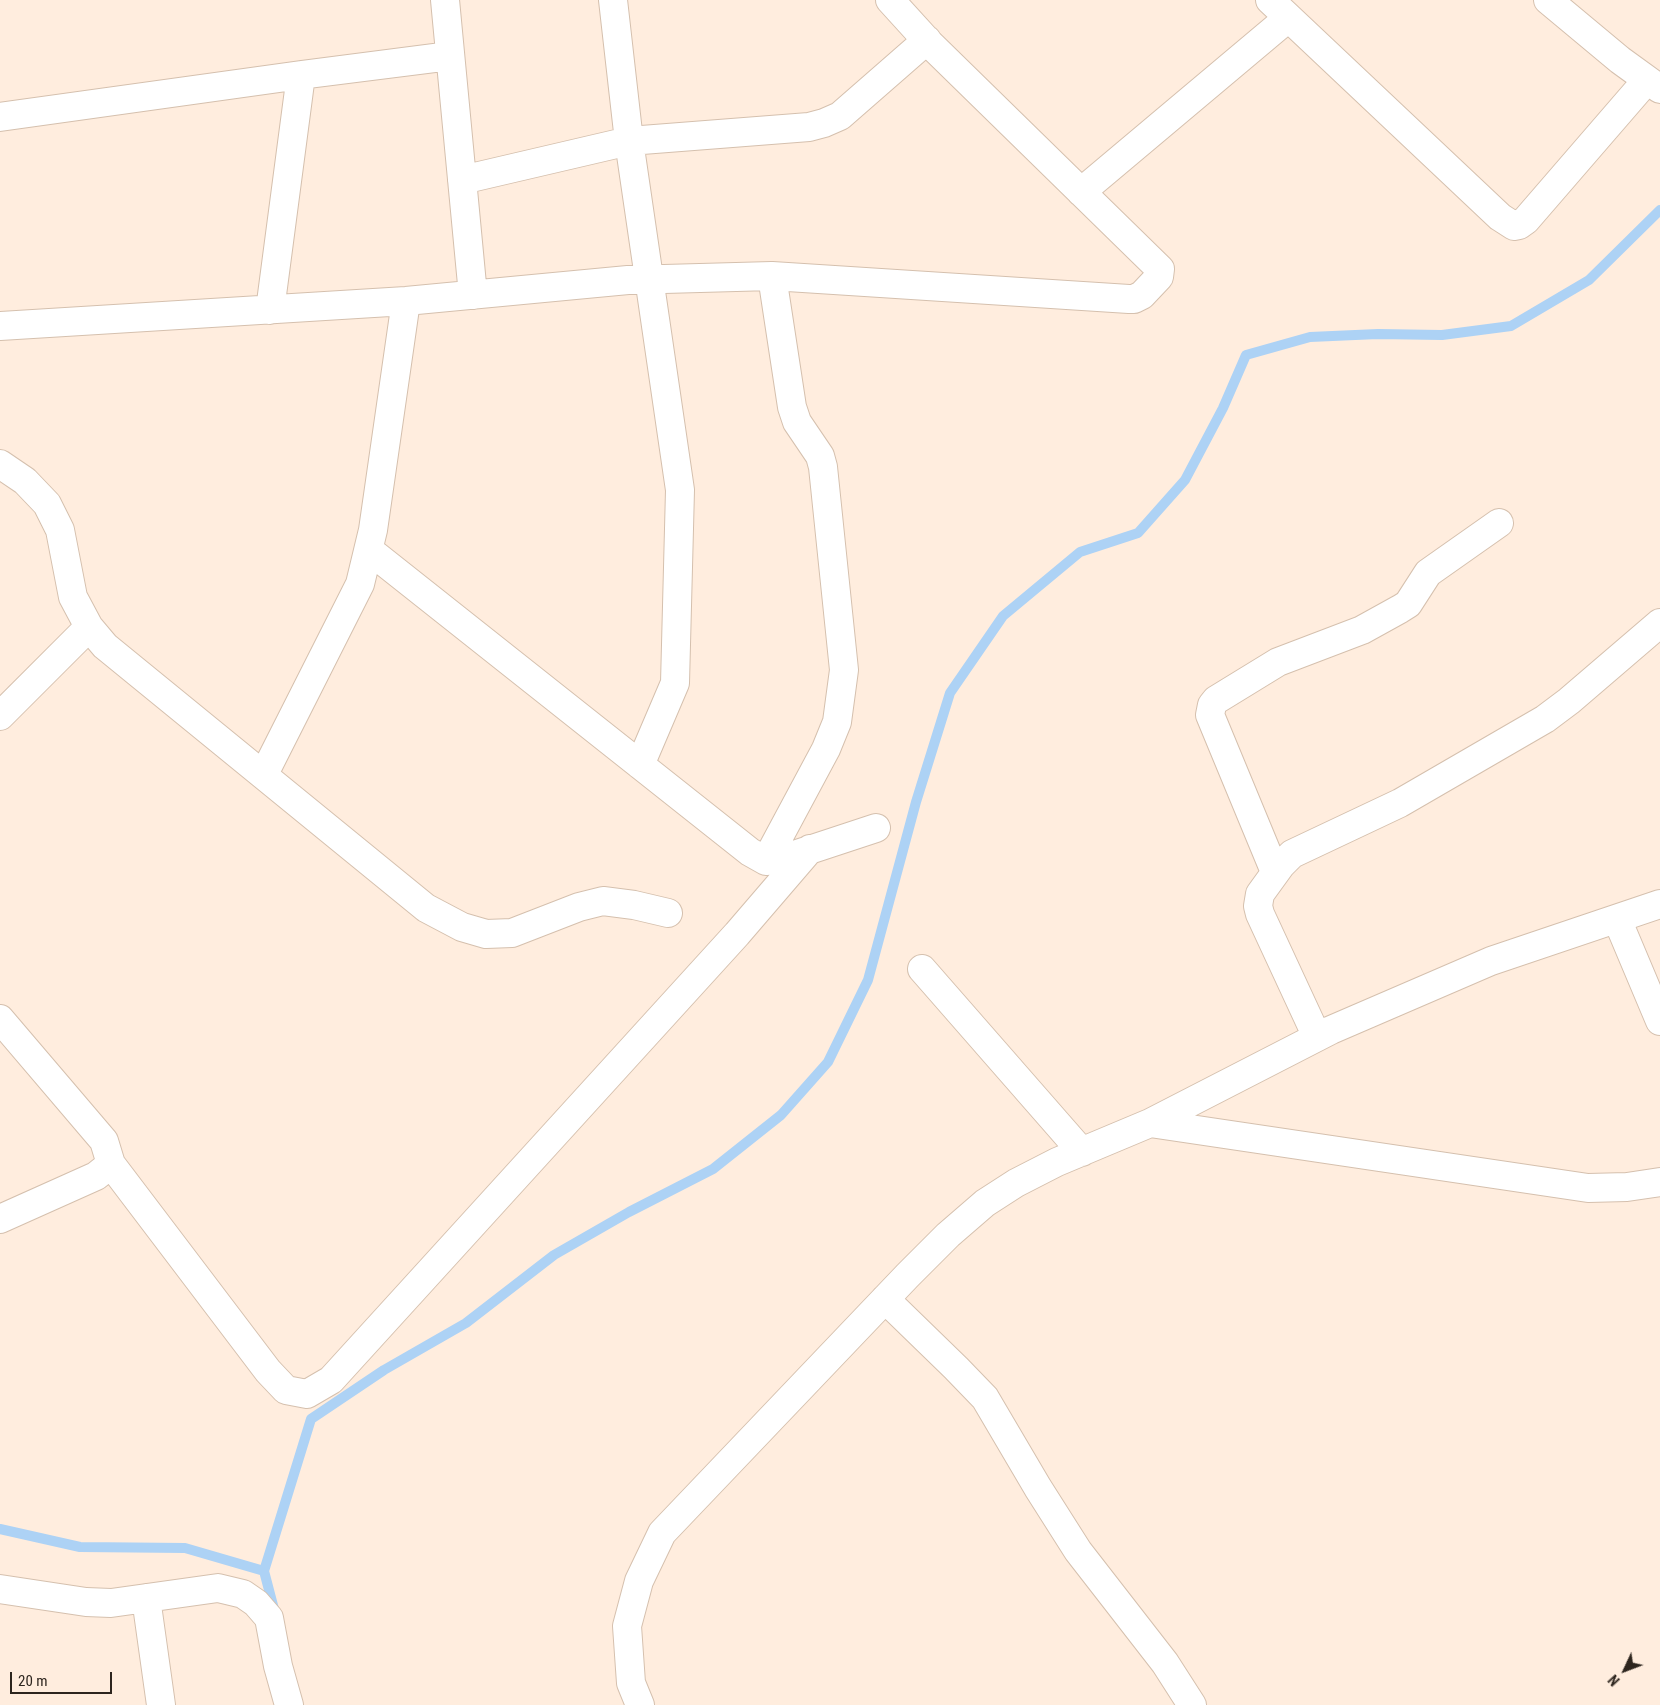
<!DOCTYPE html>
<html>
<head>
<meta charset="utf-8">
<style>
	body { margin:0 }
	#map { position:relative; width:1660px; height:1705px; overflow:hidden; background:#ffedde; font-family:"Roboto Condensed",sans-serif }
	canvas { display:block }
	.north { position:absolute; left:1600px; top:1645px; width:50px; height:50px; -webkit-text-stroke:4px #ffedde; paint-order:stroke; rotate:227deg; font-size:14px; font-weight:700; line-height:20px; text-align:center; color:#2d251e }
	.north::after { content:''; display:block; margin:auto; width:18px; height:22px; background:#2d251e; clip-path:polygon(50% 0,100% 100%,50% 72%,0 100%) }
	.scale { position:absolute; left:10px; top:1672px; width:102px; height:22px; box-sizing:border-box; border:2px solid #2d251e; border-top:0; padding-left:6px; font-size:15px; line-height:18px; white-space:nowrap; color:#2d251e; -webkit-text-stroke:4px #ffedde; paint-order:stroke }
</style>
</head>
<body>
<div id="map">
<canvas width="1660" height="1705"></canvas>
<div class="north">N</div>
<div class="scale">20 m</div>
</div>
<script>
const ctx = document.querySelector('canvas').getContext('2d');
ctx.lineJoin = 'round';
function shape(rows) {
  const path = new Path2D();
  for (const r of rows) {
    path.moveTo(r[0], r[1]);
    for (let i = 2; i < r.length; i += 2) path.lineTo(r[i], r[i + 1]);
  }
  return path;
}
function strokePath(path, color, width, dash) {
  ctx.strokeStyle = color;
  ctx.lineWidth = width;
  ctx.lineCap = dash ? 'butt' : 'round';
  ctx.setLineDash(dash || []);
  ctx.stroke(path);
}
strokePath(shape([
	[0,1529,80,1547,185,1548,264,1571],
	[275,1613,264,1571,311,1419,384,1370,466,1323,554,1255,629,1212,713,1169,781,1115,828,1062,868,980,916,802,950,693,1003,616,1080,552,1138,533,1185,480,1223,408,1246,355,1310,337,1378,334,1442,335,1511,326,1589,280,1660,210]
]), '#add2f5', 10);
const minor = shape([
	[445,0,473,295],
	[613,0,629,141,680,490,675,683,640,765],
	[1270,0,1500,217,1514,226,1519,225,1526,220,1647,80],
	[1548,0,1620,60,1660,89],
	[0,117,301,75,450,56],
	[462,180,629,141,809,127,824,123,840,116,927,40],
	[1081,192,1288,18],
	[270,310,301,75],
	[0,326,406,301,628,280,772,276,1129,299,1134,299,1142,295,1159,277,1160,269,930,44,890,0],
	[0,464,25,481,47,504,60,530,73,597,89,627,105,646,426,908,462,927,486,934,512,933,579,907,603,901,634,905,668,913],
	[369,550,750,852,766,861,785,858,876,828],
	[0,716,89,627],
	[264,774,360,584,373,530,406,301],
	[766,861,826,749,837,722,844,670,823,467,820,456,797,422,792,407,772,276],
	[1275,872,1210,715,1212,705,1216,700,1278,662,1362,630,1400,609,1408,604,1428,573,1499,523],
	[1617,919,1660,1021],
	[922,969,1082,1152],
	[0,1019,104,1141,111,1164,96,1176,0,1219],
	[1317,1037,1260,914,1258,906,1260,894,1281,865,1292,854,1400,803,1545,719,1569,701,1660,623],
	[1150,1123,1588,1188,1627,1187,1660,1182],
	[111,1164,268,1371,286,1390,307,1394,331,1380,737,934,810,849],
	[885,1299,956,1368,985,1398,1038,1488,1078,1551,1165,1663,1192,1705],
	[0,1589,86,1602,111,1603,218,1588,243,1594,256,1603,269,1618,278,1666,289,1705],
	[146,1598,161,1705],
	[640,1705,631,1683,627,1626,639,1581,662,1533,908,1275,948,1235,985,1203,1016,1183,1057,1162,1150,1123,1331,1030,1491,961,1660,904]
]);
strokePath(minor, '#d5c0ae', 30);
strokePath(minor, '#fff', 28);
</script>
</body>
</html>
